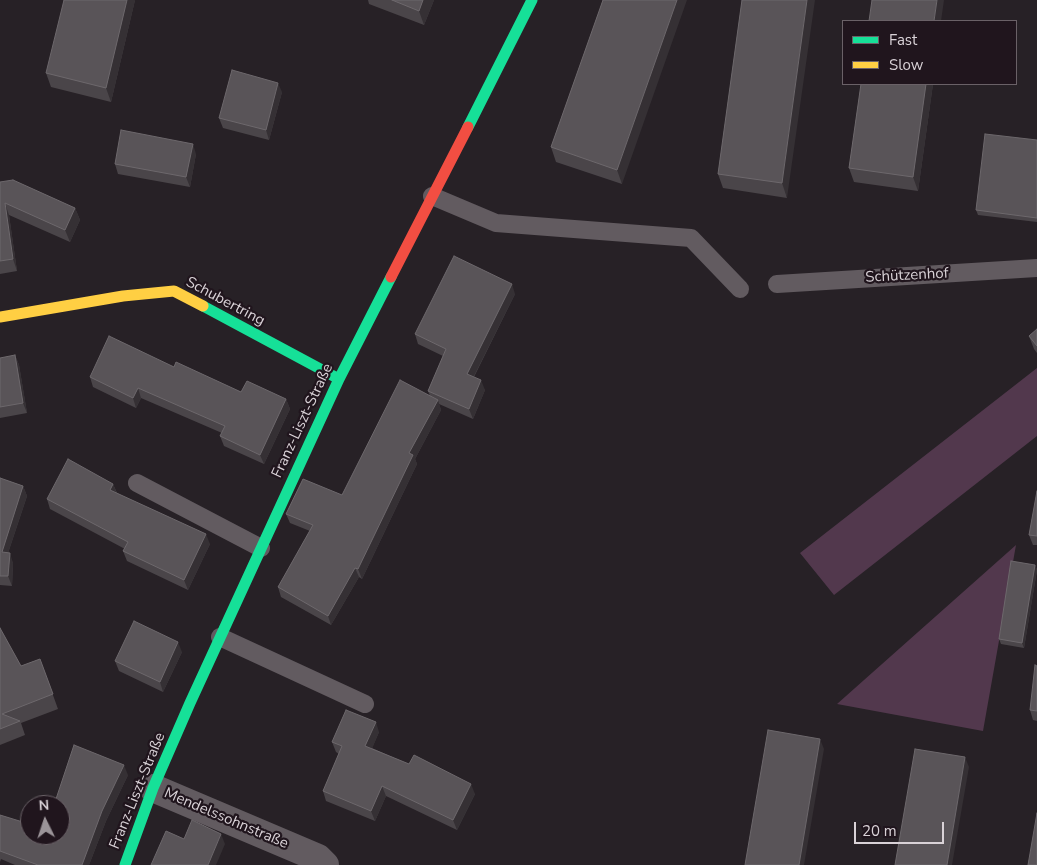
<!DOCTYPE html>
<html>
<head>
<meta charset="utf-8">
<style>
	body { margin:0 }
	#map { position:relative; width:1037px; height:865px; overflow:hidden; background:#272126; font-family:"Nunito Sans",sans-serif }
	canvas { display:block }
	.legend { position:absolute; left:842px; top:20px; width:175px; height:65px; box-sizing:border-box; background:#20151d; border:1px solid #6a6167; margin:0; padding:6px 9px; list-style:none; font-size:15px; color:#d9d2d7 }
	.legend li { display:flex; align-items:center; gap:10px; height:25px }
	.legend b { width:25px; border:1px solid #6a6167 }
	.north { position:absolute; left:20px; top:795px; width:50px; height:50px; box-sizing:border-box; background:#20151d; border:1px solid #6a6167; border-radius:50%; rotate:356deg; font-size:14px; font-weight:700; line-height:20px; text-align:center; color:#d9d2d7 }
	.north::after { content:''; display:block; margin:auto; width:18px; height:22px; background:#9b9499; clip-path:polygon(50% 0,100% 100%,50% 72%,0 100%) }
	.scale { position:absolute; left:854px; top:822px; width:90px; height:22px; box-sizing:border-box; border:2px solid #d9d2d7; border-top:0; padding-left:6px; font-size:15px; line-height:18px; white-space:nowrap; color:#d9d2d7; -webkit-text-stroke:4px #20151d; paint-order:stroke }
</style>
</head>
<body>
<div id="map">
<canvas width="1037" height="865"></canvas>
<ul class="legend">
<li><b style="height:6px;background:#16e098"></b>Fast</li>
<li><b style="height:6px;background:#ffcf43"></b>Slow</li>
</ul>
<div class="north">N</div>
<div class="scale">20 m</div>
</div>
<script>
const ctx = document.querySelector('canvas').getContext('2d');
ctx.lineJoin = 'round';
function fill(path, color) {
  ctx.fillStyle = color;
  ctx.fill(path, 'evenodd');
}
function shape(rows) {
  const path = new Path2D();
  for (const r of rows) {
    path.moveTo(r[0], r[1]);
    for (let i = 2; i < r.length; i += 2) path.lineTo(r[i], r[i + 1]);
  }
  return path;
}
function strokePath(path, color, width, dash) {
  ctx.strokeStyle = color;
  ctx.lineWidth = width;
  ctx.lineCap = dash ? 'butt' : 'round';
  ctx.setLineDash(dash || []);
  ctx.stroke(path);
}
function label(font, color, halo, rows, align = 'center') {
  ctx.font = font + ' "Nunito Sans",sans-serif';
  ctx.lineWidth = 4.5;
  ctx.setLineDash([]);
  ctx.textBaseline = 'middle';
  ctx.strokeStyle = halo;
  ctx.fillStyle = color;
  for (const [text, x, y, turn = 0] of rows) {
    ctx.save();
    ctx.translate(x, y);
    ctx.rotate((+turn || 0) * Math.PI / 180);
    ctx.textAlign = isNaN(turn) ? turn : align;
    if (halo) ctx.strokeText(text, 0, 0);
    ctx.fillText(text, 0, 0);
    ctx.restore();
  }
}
fill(shape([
	[1037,368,1037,436,834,595,800,553],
	[1016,545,983,731,837,704]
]), '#52384d');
strokePath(shape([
	[432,196,496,223,691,238,740,289],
	[777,284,1037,268],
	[137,483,261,548],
	[220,637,365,704]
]), '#625b60', 18);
strokePath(shape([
	[153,788,318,858,325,865]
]), '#625b60', 28);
strokePath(shape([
	[468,127,532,0],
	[203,306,339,379],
	[125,865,153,788,190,703,339,379,391,277]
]), '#16e098', 11);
strokePath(shape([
	[0,317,123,296,174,291,203,306]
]), '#ffcf43', 11);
strokePath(shape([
	[391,277,468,127]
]), '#f24e42', 11);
fill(shape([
	[135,0,111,102,51,87,46,73],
	[368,0,434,0,424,25,369,4],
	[603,0,622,184,556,162,551,147],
	[742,0,787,198,723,188,718,174],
	[861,84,933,84,918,191,854,182,849,168],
	[282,92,269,140,223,128,219,118],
	[1037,140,1037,222,978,215,976,210],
	[196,154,190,187,118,174,115,164],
	[0,182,75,208,80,220,70,242,9,215,17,271,0,274],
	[515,294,474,377,485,390,473,419,439,404,441,410,415,459,417,464,362,579,359,577,331,625,281,597,278,587,310,531,290,523,286,514,342,495,430,396,428,391,443,356,418,344,415,334],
	[1037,329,1037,353,1034,349,1029,336],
	[15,355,19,365,27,413,0,418,0,358],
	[174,367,241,392,286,399,290,409,264,464,224,446,220,436,222,433,141,398,136,408,93,387,90,377],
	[0,478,23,486,27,496,8,553,13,563,12,586,0,585],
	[113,484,117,493,210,544,188,590,127,561,123,551,125,549,50,509,47,499],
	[1037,491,1037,545,1033,545,1029,535],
	[1035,565,1037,570,1024,648,1001,644,999,639],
	[0,628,21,666,40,659,58,709,21,723,25,735,0,745],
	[182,652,163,692,119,671,115,661],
	[1037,666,1037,721,1033,720,1030,710],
	[379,732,372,748,475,794,457,830,386,796,375,821,326,801,323,791,339,754,336,752,332,742],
	[128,775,106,821,89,865,15,865,1,859,0,862,0,815,30,835]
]), '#4a4549');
fill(shape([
	[127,0,135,0,111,102,106,88],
	[423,0,434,0,424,25,419,11],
	[677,0,687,0,622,184,617,170],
	[807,0,815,0,787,198,782,183],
	[937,0,944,0,941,21,934,21],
	[278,83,282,92,269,140,266,130],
	[926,84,933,84,918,191,913,177],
	[193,144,196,154,190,187,186,177],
	[5,203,9,215,17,271,13,259],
	[75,208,80,220,70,242,65,230],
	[512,284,515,294,470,384,467,374],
	[15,355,19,365,27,413,23,403],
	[481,380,485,390,473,419,469,409],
	[138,388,141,398,136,408,133,398],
	[286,399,290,409,264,464,260,455],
	[438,400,441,410,415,459,417,464,362,579,358,569,409,453],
	[113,484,117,494,110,490],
	[23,486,27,496,5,562,2,552],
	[206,534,210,544,188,590,184,580],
	[10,553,13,563,12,586,8,576],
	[1035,565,1037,570,1024,648,1022,643],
	[355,568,359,577,331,625,328,616],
	[178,642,182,652,163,692,160,682],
	[376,722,379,732,369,756,365,746],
	[820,739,824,749,804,865,799,865],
	[965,757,969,767,952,865,947,865],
	[124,765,128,775,106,821,89,865,82,865,102,811],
	[471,784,475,794,457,830,453,820],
	[382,786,386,796,375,821,371,811],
	[221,834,225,844,216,865,208,865]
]), '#353034');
const building = shape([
	[64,0,127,0,106,88,46,73,64,0],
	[392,0,423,0,419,11,392,0],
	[603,0,677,0,617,170,551,147,603,0],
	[742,0,807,0,782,183,718,174,742,0],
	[872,0,937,0,934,21,869,21,872,0],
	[232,70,278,83,266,130,219,118,232,70],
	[861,84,926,84,913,177,849,168,861,84],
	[121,130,193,144,186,177,115,164,121,130],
	[985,134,1037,140,1037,218,976,210,985,134],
	[13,180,75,208,65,230,5,203,13,259,0,261,0,182,13,180],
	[454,256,512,284,467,374,481,380,469,409,428,391,446,349,415,334,454,256],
	[1037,329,1037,346,1029,336,1037,329],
	[109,336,174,367,176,362,241,392,247,381,286,399,260,455,220,436,225,426,138,388,133,398,90,377,109,336],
	[15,355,23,403,0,407,0,358,15,355],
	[400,380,438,400,409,453,413,455,358,569,355,568,328,616,278,587,313,525,286,514,303,479,342,495,400,380],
	[68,459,113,484,110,490,206,534,184,580,123,551,128,542,47,499,68,459],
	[0,478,23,486,2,552,10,553,8,576,0,576,0,478],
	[1037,491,1037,536,1029,535,1037,491],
	[1011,561,1035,565,1022,643,999,639,1011,561],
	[134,621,178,642,160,682,115,661,134,621],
	[0,628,21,666,40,659,53,694,2,714,20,721,0,729,0,628],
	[1035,665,1037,666,1037,711,1030,710,1035,665],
	[346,710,376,722,365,746,409,764,414,755,471,784,453,820,382,786,371,811,323,791,342,746,332,742,346,710],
	[768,730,820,739,799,865,745,865,768,730],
	[74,745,124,765,102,811,82,865,38,865,0,851,0,815,26,823,30,813,30,835,60,835,60,805,54,805,74,745],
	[915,749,965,757,947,865,895,865,915,749],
	[1037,813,1037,865,1028,865,1037,813],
	[192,820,221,834,208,865,151,865,166,831,184,839,192,820]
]);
fill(building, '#595458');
strokePath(building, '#6d686c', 1);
label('15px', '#d9d2d7', '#20151d', [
	["Schützenhof",907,276,-3],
	["Schubertring",225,302,28],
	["Franz-Liszt-Straße",303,421,-65],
	["Franz-Liszt-Straße",138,791,-68],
	["Mendelssohnstraße",226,819,23]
]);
</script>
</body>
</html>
